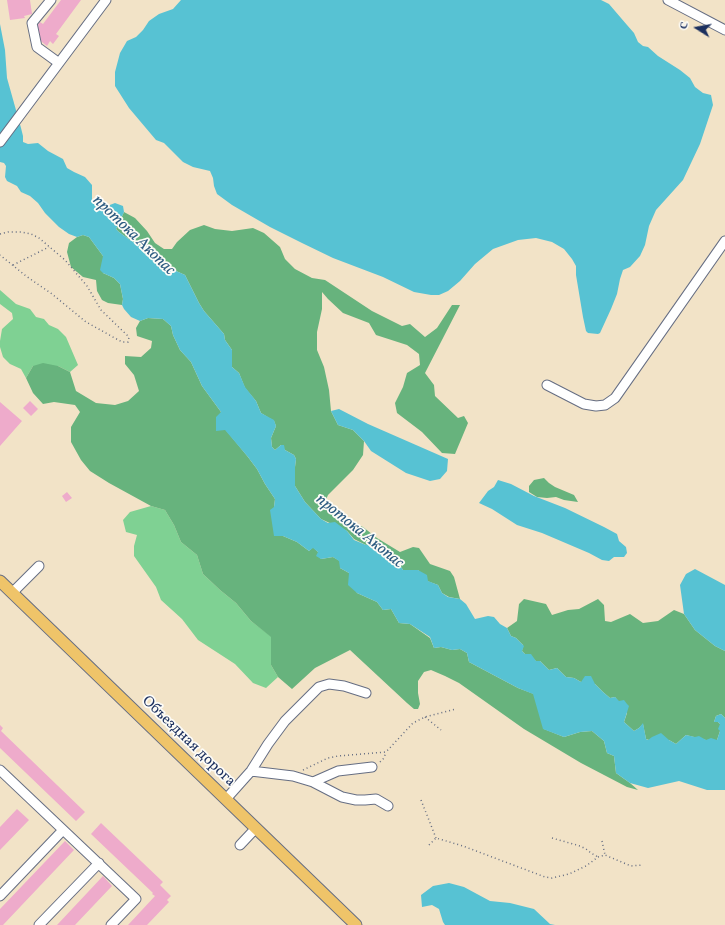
<!DOCTYPE html>
<html>
<head>
<meta charset="utf-8">
<style>
	body { margin:0 }
	#map { position:relative; width:725px; height:925px; overflow:hidden; background:#f2e3c7; font-family:Vollkorn,serif }
	canvas { display:block }
	.north { position:absolute; left:677px; top:8px; width:40px; height:40px; -webkit-text-stroke:3px #fdfcf7; paint-order:stroke; rotate:281deg; font-size:11px; font-weight:700; line-height:16px; text-align:center; color:#1b2f5e }
	.north::after { content:''; display:block; margin:auto; width:14px; height:18px; background:#1b2f5e; clip-path:polygon(50% 0,100% 100%,50% 72%,0 100%) }
</style>
</head>
<body>
<div id="map">
<canvas width="725" height="925"></canvas>
<div class="north">С</div>
</div>
<script>
const ctx = document.querySelector('canvas').getContext('2d');
ctx.lineJoin = 'round';
function fill(path, color) {
  ctx.fillStyle = color;
  ctx.fill(path, 'evenodd');
}
function shape(rows) {
  const path = new Path2D();
  for (const r of rows) {
    path.moveTo(r[0], r[1]);
    for (let i = 2; i < r.length; i += 2) path.lineTo(r[i], r[i + 1]);
  }
  return path;
}
function strokePath(path, color, width, dash) {
  ctx.strokeStyle = color;
  ctx.lineWidth = width;
  ctx.lineCap = dash ? 'butt' : 'round';
  ctx.setLineDash(dash || []);
  ctx.stroke(path);
}
function label(font, color, halo, rows, align = 'center') {
  ctx.font = font + ' Vollkorn,serif';
  ctx.lineWidth = 3.5;
  ctx.setLineDash([]);
  ctx.textBaseline = 'middle';
  ctx.strokeStyle = halo;
  ctx.fillStyle = color;
  for (const [text, x, y, turn = 0] of rows) {
    ctx.save();
    ctx.translate(x, y);
    ctx.rotate((+turn || 0) * Math.PI / 180);
    ctx.textAlign = isNaN(turn) ? turn : align;
    if (halo) ctx.strokeText(text, 0, 0);
    ctx.fillText(text, 0, 0);
    ctx.restore();
  }
}
fill(shape([
	[0,290,16,304,30,309,36,317,44,319,49,325,58,329,66,337,78,365,70,372,58,366,33,366,26,378,21,369,10,364,3,357,0,347,0,341,2,329,13,319,12,313,0,304],
	[151,506,165,510,174,525,181,542,197,555,203,574,220,590,236,603,251,621,272,637,271,665,278,677,266,688,253,683,235,664,198,640,182,619,161,600,156,587,134,556,134,546,137,535,126,532,123,520,130,512]
]), '#7fd193');
fill(shape([
	[124,212,135,218,147,231,155,243,164,249,172,249,177,242,190,230,204,225,215,229,232,231,253,228,264,233,280,247,285,259,295,269,312,278,325,280,372,311,402,326,410,324,425,337,437,328,452,305,460,305,425,373,434,385,435,396,458,418,464,416,468,423,455,454,442,453,422,432,397,413,395,403,403,387,407,373,420,365,419,354,407,345,376,335,369,323,343,313,328,299,322,292,322,309,317,332,317,350,324,367,329,390,331,411,338,425,353,430,364,441,363,455,353,470,328,495,325,502,327,508,342,511,350,522,363,527,377,538,400,552,413,547,419,548,430,564,450,571,454,577,460,599,449,597,442,593,438,585,427,581,418,570,403,570,398,562,379,550,373,544,366,545,354,539,347,531,321,519,305,502,295,486,295,467,296,459,294,455,285,450,281,445,275,450,272,447,271,438,276,426,274,421,261,413,256,401,245,388,239,373,232,367,232,350,225,340,224,334,204,311,199,303,185,275,165,266,161,258,147,247,141,246,130,240,119,232,116,229],
	[83,235,89,237,103,256,103,273,114,278,120,284,123,299,122,305,108,303,102,300,97,291,96,280,83,277,71,267,67,252,69,243,77,237],
	[148,318,163,319,171,326,173,335,180,350,191,362,202,386,221,412,225,429,248,457,257,469,265,484,275,499,274,507,283,536,297,542,309,551,313,547,318,552,321,559,333,557,340,561,340,568,349,573,357,593,377,602,383,610,391,609,399,623,410,624,430,638,434,648,441,647,452,650,460,649,467,653,469,662,518,688,534,694,544,729,564,737,580,732,592,731,604,741,607,753,614,756,616,773,630,783,638,790,627,787,581,763,524,729,459,683,445,676,431,670,424,672,418,681,418,693,420,704,418,709,414,709,407,703,350,650,315,668,292,689,278,677,271,665,271,637,251,621,236,603,220,590,203,574,197,555,181,542,174,525,165,510,151,506,109,483,90,471,81,460,71,442,71,427,80,412,75,405,54,402,43,404,33,393,26,378,33,366,43,363,58,366,70,372,76,391,96,403,115,405,128,401,139,391,134,375,125,364,125,356,141,357,151,348,152,341,137,336,136,328,140,321],
	[544,478,549,483,555,487,574,495,578,502,564,500,556,497,547,498,537,497,529,492,529,486,534,480],
	[524,599,546,604,552,615,568,610,579,609,598,599,604,605,605,621,611,622,630,614,643,623,658,621,674,610,684,614,695,630,715,646,725,651,725,718,721,714,716,716,714,722,718,722,720,724,720,731,717,740,706,740,686,735,676,744,669,740,649,740,646,739,643,724,639,728,634,731,624,722,627,713,615,697,610,698,603,692,595,684,581,682,574,678,566,677,557,668,549,670,540,661,536,661,525,654,522,651,523,645,516,638,511,636,507,628,517,621,519,604]
]), '#67b37d');
fill(shape([
	[181,0,601,0,609,4,627,25,634,33,638,42,643,46,648,47,658,56,680,70,690,78,695,87,703,93,711,95,713,105,700,144,683,180,656,210,649,226,645,245,640,256,630,267,623,270,620,279,617,294,611,309,600,333,598,334,588,333,586,331,583,317,576,275,576,266,572,259,564,249,552,242,536,238,518,240,493,249,475,264,460,281,448,291,439,295,431,295,414,292,383,277,333,258,302,243,270,227,232,205,217,194,214,186,213,178,210,171,193,167,183,162,164,143,156,140,129,108,115,86,115,72,120,53,127,41,136,37,143,30,149,21,159,14,173,9],
	[0,24,5,50,7,78,21,128,23,136,23,142,28,144,38,143,48,151,63,159,67,168,74,172,85,177,92,185,92,202,97,207,102,208,115,203,123,206,124,212,116,229,119,232,130,240,141,246,147,246,161,258,165,266,185,275,199,303,204,311,224,334,225,340,232,350,232,367,239,373,245,387,256,401,261,413,274,420,276,426,271,438,272,447,275,450,281,445,284,445,285,450,294,455,296,459,295,467,295,486,305,502,321,519,328,523,335,522,347,531,354,540,366,545,373,544,376,544,379,550,383,550,391,555,393,560,398,562,403,570,418,570,427,575,428,581,438,585,442,593,448,597,460,599,466,604,475,619,488,616,494,617,500,624,507,628,511,636,516,638,524,646,522,651,525,654,531,654,536,661,540,661,549,670,557,668,566,677,574,678,581,682,585,676,591,676,595,684,603,692,610,698,615,697,619,701,624,700,627,704,629,706,624,722,634,731,639,728,643,723,646,739,648,740,652,737,661,733,669,740,676,744,686,735,695,737,699,736,706,740,711,738,717,740,720,731,718,729,720,724,718,722,714,722,716,716,721,714,725,718,725,790,707,790,679,781,648,788,630,783,616,773,614,756,607,753,604,741,592,731,580,732,564,737,543,729,533,694,518,688,469,662,467,653,460,649,452,650,441,647,434,648,430,637,410,624,399,623,391,609,383,610,377,602,357,593,348,585,349,573,340,568,339,561,333,557,321,559,316,556,318,552,313,548,309,551,297,542,283,536,274,536,270,510,274,507,275,499,265,484,257,469,248,457,225,430,216,431,216,417,221,412,202,386,191,362,180,350,173,335,171,326,163,319,148,318,140,321,131,317,124,309,122,305,123,299,120,284,114,278,103,273,100,270,103,256,89,237,83,235,77,237,69,234,59,227,45,213,38,203,30,196,21,192,17,186,7,181,5,177,6,166,4,163,0,162],
	[339,409,368,424,448,459,447,471,440,479,430,481,406,473,371,451,364,441,353,430,338,425,331,411],
	[498,480,511,484,534,496,565,508,604,527,617,534,619,541,626,547,627,553,624,557,614,557,609,561,602,560,589,553,542,533,517,525,492,509,479,503,488,491,494,487],
	[695,569,725,585,725,651,715,646,695,630,684,614,680,585,686,574],
	[449,883,464,887,490,901,510,903,534,909,550,924,555,925,445,925,443,922,439,909,432,905,422,907,421,895,433,886]
]), '#57c2d3');
fill(shape([
	[7,0,30,0,32,14,24,16,25,18,10,20],
	[61,0,81,0,56,34,59,36,53,44,50,41,47,46,37,38,40,34,34,30,40,22,43,24],
	[30,401,38,409,31,416,23,408],
	[0,402,22,421,0,446],
	[67,492,72,498,66,502,62,496],
	[0,725,3,728,1,731,85,812,76,821,0,748],
	[17,809,29,820,0,850,0,827],
	[101,823,163,882,160,885,171,896,167,900,169,902,147,925,128,925,155,896,152,894,153,893,91,834],
	[65,841,74,850,3,925,0,925,0,909],
	[103,876,112,886,75,925,57,925]
]), '#eeabcb');
const minor = shape([
	[51,0,32,23,37,47,59,63],
	[668,0,725,30],
	[0,142,106,0],
	[547,385,584,404,596,406,605,405,615,398,725,241],
	[12,593,39,566],
	[0,770,136,899,111,925],
	[251,771,293,776,313,782,342,797,356,800,365,800,376,799,388,806],
	[313,782,338,771,372,767],
	[226,799,251,771,268,744,285,721,319,687,329,684,344,686,366,693],
	[240,845,256,828],
	[0,896,63,830],
	[39,925,99,863]
]);
const major = shape([
	[0,581,356,925]
]);
strokePath(minor, '#666e83', 11);
strokePath(major, '#666e83', 13);
strokePath(shape([
	[0,234,8,232,21,232,31,234,39,238,65,260,87,286,101,310,129,337,128,342,122,342,86,322,52,294,26,276,0,255],
	[13,265,49,247],
	[425,717,441,730],
	[380,762,384,758,386,752],
	[303,770,328,758,338,756,386,752,413,723,425,717,456,709],
	[421,800,436,838],
	[552,838,580,846,586,849,591,853,598,857],
	[602,841,605,855],
	[429,845,436,838,463,846,545,877,552,878,569,874,586,866,598,857,605,855,631,866,642,865]
]), '#666e83', 1.5, [1, 3]);
strokePath(minor, '#fff', 9);
strokePath(major, '#efc469', 11);
label('15px', '#1b2f5e', '#fdfcf7', [
	["Объездная дорога",188,742,44]
]);
label('italic 16px', '#2d5b81', '#fdfcf7', [
	["протока Акопас",133,236,44],
	["протока Акопас",359,532,39]
]);
</script>
</body>
</html>
